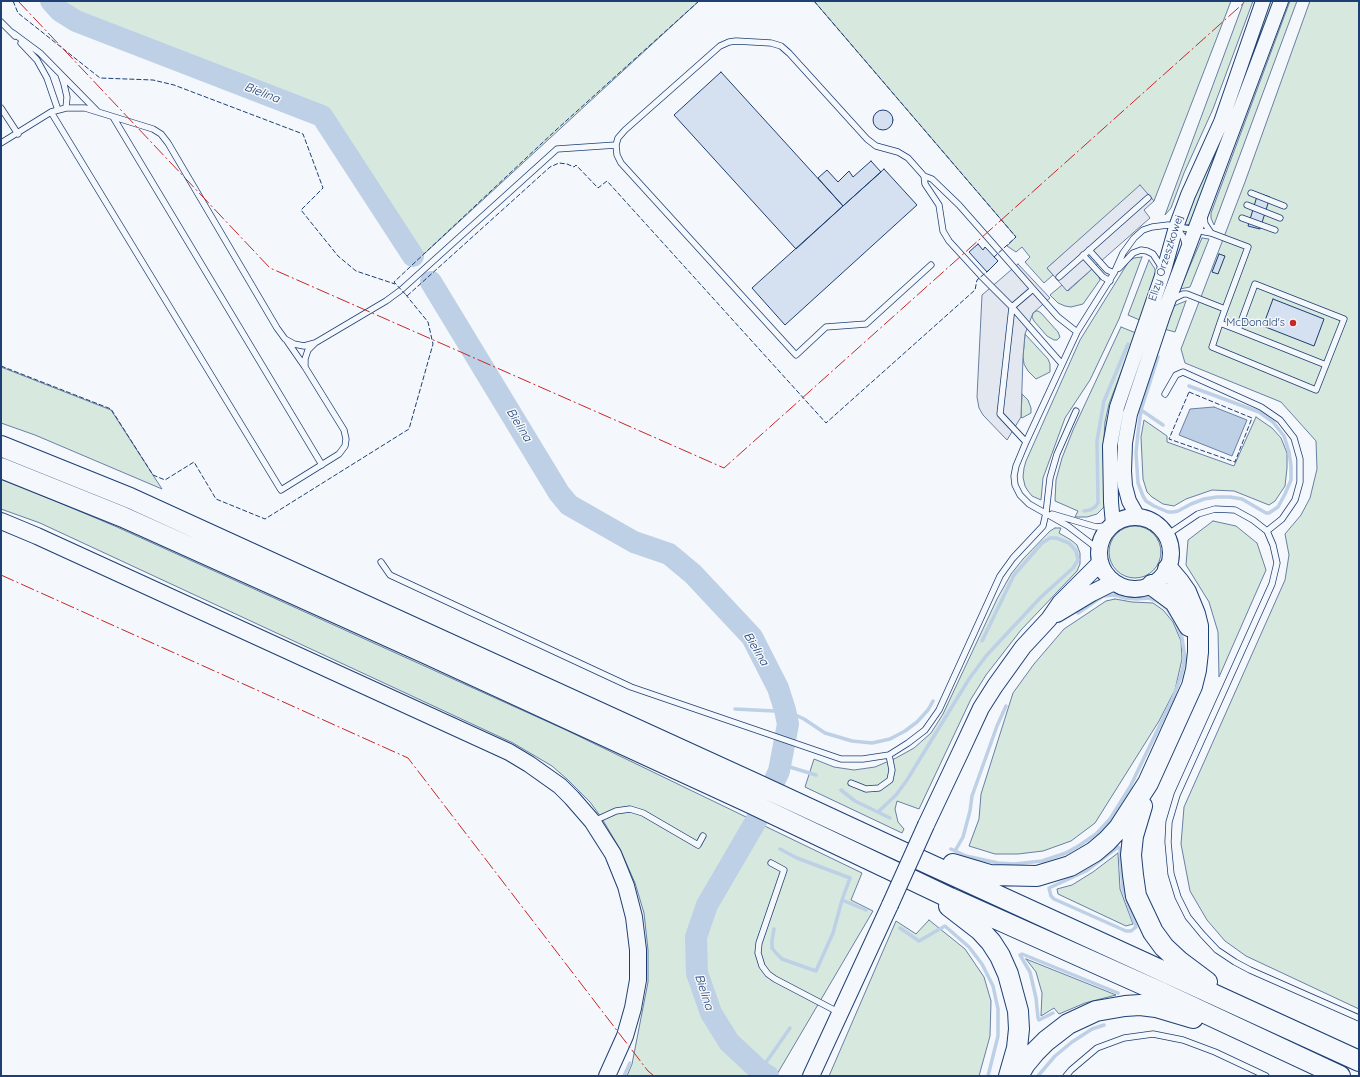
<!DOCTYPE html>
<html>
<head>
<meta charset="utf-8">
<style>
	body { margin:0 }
	#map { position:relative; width:1360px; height:1077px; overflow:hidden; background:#f4f7fb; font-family:Quicksand,sans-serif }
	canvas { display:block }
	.frame { position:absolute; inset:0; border:2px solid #1d3f73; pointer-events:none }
</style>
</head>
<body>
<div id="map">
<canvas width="1360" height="1077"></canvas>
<div class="frame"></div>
</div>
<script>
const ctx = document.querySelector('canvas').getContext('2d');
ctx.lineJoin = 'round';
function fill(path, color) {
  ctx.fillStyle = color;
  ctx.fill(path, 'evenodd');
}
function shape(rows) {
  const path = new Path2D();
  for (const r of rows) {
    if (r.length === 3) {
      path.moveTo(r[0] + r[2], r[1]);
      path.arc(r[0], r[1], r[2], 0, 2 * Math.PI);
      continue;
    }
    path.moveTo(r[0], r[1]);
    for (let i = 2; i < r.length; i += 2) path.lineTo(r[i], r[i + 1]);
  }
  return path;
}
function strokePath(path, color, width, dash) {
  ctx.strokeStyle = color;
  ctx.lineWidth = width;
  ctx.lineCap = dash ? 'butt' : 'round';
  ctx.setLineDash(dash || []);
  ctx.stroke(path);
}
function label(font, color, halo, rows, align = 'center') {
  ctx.font = font + ' Quicksand,sans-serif';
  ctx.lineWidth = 3;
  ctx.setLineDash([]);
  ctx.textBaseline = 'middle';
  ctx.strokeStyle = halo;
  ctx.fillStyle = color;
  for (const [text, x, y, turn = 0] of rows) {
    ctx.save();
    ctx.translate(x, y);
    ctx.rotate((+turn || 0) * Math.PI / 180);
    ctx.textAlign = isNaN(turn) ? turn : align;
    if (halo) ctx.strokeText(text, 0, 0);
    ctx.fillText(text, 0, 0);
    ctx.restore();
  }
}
const green = shape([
	[59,1,699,1,424,254,412,239,321,110,90,20,62,5,59,1],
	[814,1,1231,1,1154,201,1140,186,1047,268,1053,275,1044,283,1025,262,1030,257,1022,247,1016,252,1007,246,1016,237,814,1],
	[1244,1,1253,1,1213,109,1184,173,1171,208,1165,215,1244,1],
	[1267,1,1274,1,1192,224,1184,225,1267,1],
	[1290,1,1297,1,1214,225,1211,218,1211,213,1290,1],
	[1310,1,1359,1,1359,1009,1246,956,1225,941,1207,920,1190,891,1181,844,1184,807,1285,580,1289,555,1285,534,1301,515,1310,498,1317,469,1316,441,1281,402,1185,363,1181,349,1245,182,1310,1],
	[1202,238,1209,239,1190,287,1180,289,1202,238],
	[1142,257,1119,319,1090,380,1065,418,1043,478,1041,500,1032,496,1028,491,1025,486,1023,477,1024,468,1026,461,1080,340,1129,261,1134,258,1142,257],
	[1149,260,1155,269,1155,276,1142,321,1128,315,1149,260],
	[1092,269,1099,277,1100,280,1083,304,1071,307,1065,306,1058,303,1050,295,1062,285,1068,291,1092,269],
	[1186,301,1175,332,1164,329,1171,309,1176,305,1186,301],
	[1036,311,1038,311,1041,313,1058,332,1060,337,1057,340,1054,340,1047,336,1034,321,1032,317,1033,313,1036,311],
	[1121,327,1136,333,1109,404,1105,422,1103,453,1105,498,1104,507,1097,514,1087,517,1075,517,1078,511,1055,501,1056,480,1062,458,1073,430,1121,327],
	[1025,334,1048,359,1050,364,1050,372,1036,379,1028,371,1024,364,1023,357,1025,334],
	[1,367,111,410,162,489,35,435,1,423,1,367],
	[1022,394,1028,400,1031,408,1031,413,1022,418,1021,417,1022,394],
	[1256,417,1272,428,1281,438,1287,453,1287,468,1285,486,1275,501,1269,505,1234,491,1212,490,1186,499,1174,506,1163,504,1152,497,1147,492,1143,479,1141,437,1144,420,1167,436,1167,442,1234,466,1256,417],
	[1,478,117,527,566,730,862,873,851,900,873,911,776,1076,627,1076,632,1064,648,982,648,950,644,913,635,883,620,849,601,817,590,802,567,779,552,766,513,743,40,523,1,509,1,478],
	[1213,521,1236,526,1257,543,1266,570,1219,677,1218,632,1209,602,1186,565,1188,540,1213,521],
	[1135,552,26],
	[1055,528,1061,528,1059,533,1071,540,1077,545,1080,553,1080,564,1077,571,1021,630,986,675,971,699,919,809,897,801,895,809,898,822,904,829,902,833,805,787,814,759,834,767,854,770,875,767,896,758,914,748,931,733,943,714,997,599,1011,574,1023,559,1050,531,1055,528],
	[1115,599,1132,602,1153,603,1163,610,1173,622,1181,641,1182,659,1175,690,1159,721,1095,823,1071,841,1043,851,1018,854,995,854,969,846,979,819,981,794,1013,693,1034,664,1064,629,1106,601,1115,599],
	[1118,853,1120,889,1133,924,1126,926,1058,894,1057,889,1072,885,1093,872,1118,853],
	[929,920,965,949,984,977,991,1001,990,1036,979,1076,829,1076,896,921,916,934,929,920],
	[1026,959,1116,995,1085,1003,1059,1014,1054,1008,1041,1016,1042,993,1036,972,1026,959]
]);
fill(green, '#d7e8df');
strokePath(green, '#687fa3', 1);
const parking = shape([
	[1140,185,1154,201,1144,210,1150,218,1067,291,1047,268,1140,185],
	[1018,264,1050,298,1033,313,1025,334,1023,357,1021,417,1007,440,983,415,979,408,977,397,982,295,1018,264]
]);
fill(parking, '#e3e8f0');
strokePath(parking, '#687fa3', 1);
const water = shape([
	[1214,407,1247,420,1232,456,1179,435,1190,409,1214,407]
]);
fill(water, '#bed0e5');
strokePath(water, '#687fa3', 1);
strokePath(shape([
	[1158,357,1141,410,1138,433,1136,453,1138,483,1143,496,1146,501,1154,506,1168,512,1173,512,1178,511,1191,504,1204,499,1217,497,1230,497,1242,499,1266,513,1269,513,1278,507,1285,494,1291,480,1291,466,1289,452,1284,436,1273,422,1259,412,1189,386],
	[1141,410,1163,425],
	[1084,511,1090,510,1095,507,1098,503,1097,441,1104,401,1128,344],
	[735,709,774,711,785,710,804,719,825,733,852,741,872,743,890,739,905,731,917,722,928,710,933,701],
	[780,764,816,775],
	[841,790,855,801,890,818],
	[878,812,896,795,907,780,969,679,986,656,1041,597,1073,568,1078,560,1076,551,1069,543,1056,538,1050,538,1042,543,1014,575,982,641],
	[1118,847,1120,849,1123,889,1136,927,1131,931,1126,931,1054,899,1051,896,1049,888,1086,871,1118,847],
	[951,849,966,856,998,863,1014,864,1042,861,1066,853,1080,845,1096,834,1110,819,1130,787,1173,698,1181,676,1185,658,1182,638,1176,622,1167,609,1157,601,1149,598,1137,599,1125,598,1115,595,1103,596,1078,613],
	[955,851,963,837,970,811,972,796,997,726,1006,706],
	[842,900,866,910],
	[900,928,919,941,945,926,969,947,982,964,993,986,998,1009,998,1036,988,1076],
	[774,929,772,941,772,948,776,953,782,959,816,971,833,933,842,900,850,878,797,858,780,849],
	[1053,1013,1039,1020,1038,1018,1036,998,1030,972,1020,955,1022,954,1118,993],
	[760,1071,790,1028],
	[624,1076,630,1063],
	[1038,1076,1055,1056,1072,1042,1092,1029,1104,1025]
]), '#bed0e5', 3.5);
strokePath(shape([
	[51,1,60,11,76,21,322,116,413,256],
	[431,282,559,493,569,505,634,542,669,554,693,574,752,637,778,688,785,710,788,724,779,771,756,821,707,905,696,937,697,973,711,1013,729,1042,760,1071,768,1076]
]), '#bed0e5', 22);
const building = shape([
	[721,72,843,206,796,249,674,115,721,72],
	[883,120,10],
	[871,161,881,172,843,206,818,178,827,170,838,182,849,171,853,177,871,161],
	[884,169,917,205,785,325,752,288,884,169],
	[1258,193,1270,197,1260,229,1248,226,1258,193],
	[978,244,983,250,985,247,998,261,987,272,969,252,978,244],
	[1219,254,1225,256,1218,274,1212,272,1219,254],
	[1273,299,1324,319,1314,346,1263,326,1273,299]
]);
fill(building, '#d5e0f0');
strokePath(building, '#1d3f73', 1);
const service = shape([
	[1,22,15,36],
	[13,33,40,53,97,111],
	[21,43,37,60,47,78,58,110],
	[61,75,64,84,67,97,66,108],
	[1,108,18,134],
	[51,112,281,490,339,454,345,446,346,439,344,430,305,367,305,359,308,350,315,343],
	[113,117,322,465],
	[1,143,51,112,66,108,85,108,153,129,161,134,168,143,277,328,285,339,294,344,304,346,315,343,386,301,401,290,557,149,616,145],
	[924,176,908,158,898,152,876,146,867,139,789,53,781,46,771,43,736,41,729,42,720,46,625,130,618,138,616,145,617,155,621,163,796,355,826,327,866,324,931,265],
	[1251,193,1284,206],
	[1247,205,1280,218],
	[1204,217,1205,224,1211,233],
	[1242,218,1275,230],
	[1178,229,1183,237,1186,246],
	[1089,250,1107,270,1114,273],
	[1083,255,1103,277,1110,281],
	[1119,268,1133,253,1141,250,1147,251,1153,254,1162,268],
	[1059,277,1148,198],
	[1033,289,959,205,932,179,924,176,925,184,939,205,943,231,949,241,981,276,1012,307,1062,364],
	[1220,323,1238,330,1255,284,1344,319,1316,390,1212,347,1220,323,1225,309],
	[1238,330,1326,365],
	[287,341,305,367],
	[1165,394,1176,375,1183,372,1261,407,1280,420,1294,438,1300,459,1300,482,1295,500,1282,519,1267,531],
	[1026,442,1000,414,1012,307,1033,289,1058,317,1077,332],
	[1052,514,1096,527,1112,525],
	[1167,535,1198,514,1215,509,1235,510,1253,520,1267,531,1273,545,1277,563,1272,584,1177,795,1169,822,1168,842,1171,874,1178,897,1188,917,1202,934,1217,950,1235,962,1250,970,1359,1018],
	[1099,553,1094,546,1068,526,1029,504,1020,495,1015,485,1014,476,1016,466,1026,442,1077,332,1114,273,1123,253,1134,238,1143,230,1152,227,1168,225,1211,233,1248,247,1225,309,1187,294,1183,294,1173,299],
	[381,562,390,575,631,687,841,759,863,759,889,755,908,743,925,730,939,710,1000,576,1013,558,1043,526,1046,513,1050,478,1057,454,1076,411],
	[851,783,866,789,879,788,890,780,892,770,889,755],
	[594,821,616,811,630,809,643,813,698,845,703,836],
	[771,863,784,870,759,943,758,953,762,966,768,974,775,979,838,1012],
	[1066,1076,1071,1070,1097,1048,1124,1038,1153,1034,1183,1040,1215,1052,1266,1076]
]);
const tertiary = shape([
	[1138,517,1129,501,1125,486,1124,471,1125,443,1130,414,1163,315,1281,1],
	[1113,524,1111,502,1110,446,1117,407,1164,270,1176,227,1188,195,1221,122,1263,1]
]);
const secondary = shape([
	[1135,553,36],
	[1,521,37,536,509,752,529,764,560,786,572,798,592,821,613,854,626,886,634,917,638,950,638,980,633,1008,625,1036,607,1076],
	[1057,614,1092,593,1114,582],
	[926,825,961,751,981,708,995,686,1023,647,1049,619,1060,603,1100,563],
	[811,1076,890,905]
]);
const motorway = shape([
	[1,446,130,498,754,783,907,854,1359,1061],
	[1,468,123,517,427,654,746,801,950,898,1160,992,1340,1076],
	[1152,585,1175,602,1189,626],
	[1142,806,1133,836,1131,855,1133,875,1136,896,1153,932,1164,947,1179,961,1207,982],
	[953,864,990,875,1037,876,1070,866,1094,852,1107,841,1119,828,1148,783,1192,686,1196,670,1198,652,1198,626,1195,614,1186,592,1179,582,1168,569],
	[949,906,980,930,991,942,1000,956,1008,974,1018,1011,1019,1029,1017,1048,1009,1076],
	[1018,1076,1025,1064,1035,1052,1046,1041,1068,1024,1096,1011,1125,1006,1140,1005,1156,1007,1193,1018]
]);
strokePath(service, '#1d3f73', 7);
strokePath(tertiary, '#1d3f73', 16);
strokePath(secondary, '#1d3f73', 18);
strokePath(motorway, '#1d3f73', 22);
strokePath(service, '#f4f7fb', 5.5);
strokePath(tertiary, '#f4f7fb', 14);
strokePath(secondary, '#f4f7fb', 16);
strokePath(motorway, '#f4f7fb', 20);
const secondaryBridge = shape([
	[890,905,926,825]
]);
strokePath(secondaryBridge, '#1d3f73', 18, []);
strokePath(secondaryBridge, '#f4f7fb', 16);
strokePath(shape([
	[13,1,18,13,100,78,153,80,174,85,303,134,323,188,301,210,338,256,356,271,395,284],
	[699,1,556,130,394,282,407,296,550,167,559,163,567,164,574,167,576,165,598,188,607,181,826,423,975,290,977,280,989,270],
	[814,1,1016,237,994,257,996,259],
	[1,366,111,409,153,475,165,480,194,462,216,499,265,519,409,429,433,344,428,322,406,295],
	[1189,392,1252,418,1235,462,1169,439,1189,392]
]), '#1d3f73', 1, [5, 2]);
strokePath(shape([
	[18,1,270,268,724,468,1246,1],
	[1,575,408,758,648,1071,654,1076]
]), '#c62828', 1, [14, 3, 2, 3]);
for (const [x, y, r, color] of [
	[1293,323,4,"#c62828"]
]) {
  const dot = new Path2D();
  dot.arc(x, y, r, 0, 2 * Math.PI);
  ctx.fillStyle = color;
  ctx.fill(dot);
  strokePath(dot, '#f4f7fb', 1.5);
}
label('11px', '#1d3f73', '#f4f7fb', [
	["Elizy Orzeszkowej",1166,258,-72]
]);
label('11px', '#1d3f73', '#f4f7fb', [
	["McDonald's",1285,323]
], 'right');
label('italic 12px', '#1d3f73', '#f4f7fb', [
	["Bielina",262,93,21],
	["Bielina",519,425,58],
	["Bielina",756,649,59],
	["Bielina",704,992,72]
]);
</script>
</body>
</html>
